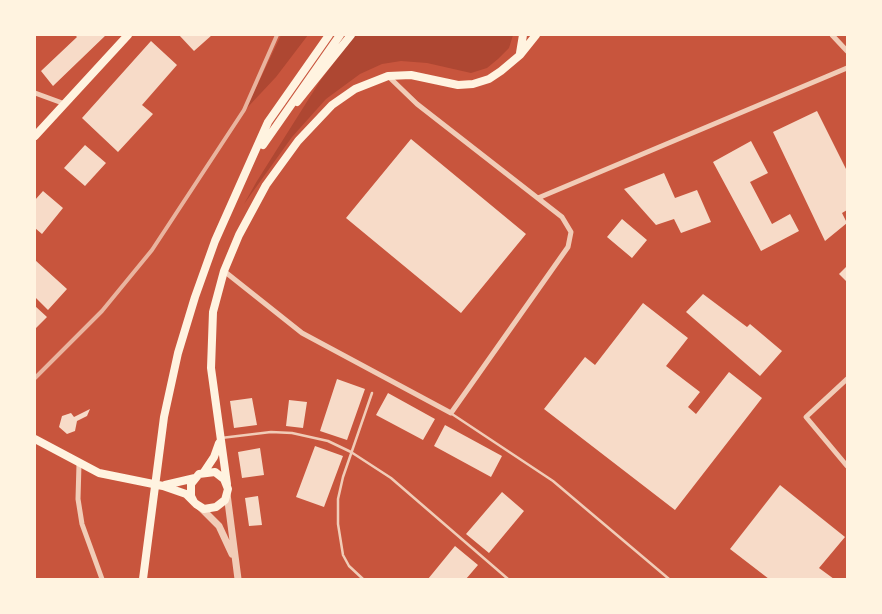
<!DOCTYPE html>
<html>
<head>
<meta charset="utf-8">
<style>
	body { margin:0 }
	#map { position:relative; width:882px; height:614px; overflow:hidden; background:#c8553d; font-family:Commissioner,sans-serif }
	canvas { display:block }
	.frame { position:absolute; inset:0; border:36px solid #fff3e0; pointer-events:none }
</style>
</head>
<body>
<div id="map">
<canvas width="882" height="614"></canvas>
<div class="frame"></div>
</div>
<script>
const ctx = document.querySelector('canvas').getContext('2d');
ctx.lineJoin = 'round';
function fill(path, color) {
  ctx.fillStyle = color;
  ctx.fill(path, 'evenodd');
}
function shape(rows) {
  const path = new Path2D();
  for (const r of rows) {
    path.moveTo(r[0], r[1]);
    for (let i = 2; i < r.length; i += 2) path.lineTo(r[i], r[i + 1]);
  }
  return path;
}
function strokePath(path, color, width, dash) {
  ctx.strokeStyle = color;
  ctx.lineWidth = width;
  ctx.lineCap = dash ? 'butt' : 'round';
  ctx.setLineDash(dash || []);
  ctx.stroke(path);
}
fill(shape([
	[281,35,308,35,276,77,246,109],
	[355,35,513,35,509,48,498,59,487,68,471,73,427,63,401,61,382,64,360,74,326,99,292,137,244,204,257,181,320,81]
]), '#ae4732');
fill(shape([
	[75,35,106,35,53,86,41,71,77,37],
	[179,35,212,35,194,51],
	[151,41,177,65,142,105,153,114,118,152,82,118],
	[817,111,847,171,847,210,842,213,847,223,825,241,773,132],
	[411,139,526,234,461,313,346,218],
	[751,141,768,173,750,182,772,224,790,214,799,231,761,251,713,162],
	[85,145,106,163,85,186,64,168],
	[664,173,675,198,697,190,711,222,681,233,674,219,656,225,624,189],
	[43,191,63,208,42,234,35,228,35,200],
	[622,219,647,240,632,258,607,237],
	[35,260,67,289,48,310,35,297],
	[847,266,847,282,839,274],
	[703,294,747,327,750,324,782,351,760,376,686,312],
	[643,303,688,338,666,366,700,392,688,407,696,414,729,372,762,398,675,510,544,409,585,357,595,365],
	[35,306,47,317,35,329],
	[337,379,365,389,347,440,320,431],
	[388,393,435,419,423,440,376,415],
	[252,398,257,425,234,428,230,401],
	[289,400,307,402,303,428,286,426],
	[90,409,87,416,77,421,75,431,67,434,59,427,62,416,71,413,74,417],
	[445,425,502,456,491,477,434,446],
	[315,446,343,456,324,507,296,497],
	[260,448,264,475,242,478,238,452],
	[780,485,845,537,819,568,834,579,769,579,730,549],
	[502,492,524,511,489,553,466,534],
	[258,496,262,525,249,526,245,498],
	[455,546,478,565,466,579,428,579]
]), '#f7dbc8');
strokePath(shape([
	[452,414,553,481,669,579],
	[221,438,271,432,292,433,328,441,351,452,391,478,508,579],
	[363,579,349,566,343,555,338,524,338,499,343,477,372,393]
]), '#f1ccb7', 2.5);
strokePath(shape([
	[832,35,847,51],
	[35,93,65,104],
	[538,198,847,68],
	[224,271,302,333,451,413,568,247,571,232,562,217,417,104,388,76],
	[847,379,806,417,847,466],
	[79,464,78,499,82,524,102,579]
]), '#f1ccb7', 5);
strokePath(shape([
	[227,494,238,579],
	[199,506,219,526,232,554]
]), '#f1ccb7', 7);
strokePath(shape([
	[520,53,523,35],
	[297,102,351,35],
	[35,136,128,35],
	[263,145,340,35],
	[35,439,99,473,163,486,186,494,196,504,204,509,216,507,225,500,228,489,224,479,215,472,199,474,191,484,191,496,194,502],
	[204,472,214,457,219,443],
	[227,484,211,368,213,312,224,271,239,235,266,185,298,141,332,105,355,89,388,76,411,75,458,85,473,84,489,79,501,71,520,55,536,35],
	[165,485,195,478],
	[143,579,164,417,178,353,195,297,215,241,268,122,329,35]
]), '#fff3e0', 8);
strokePath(shape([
	[35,378,102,311,152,250,244,110,277,35]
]), '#e9b49f', 4);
</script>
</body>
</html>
